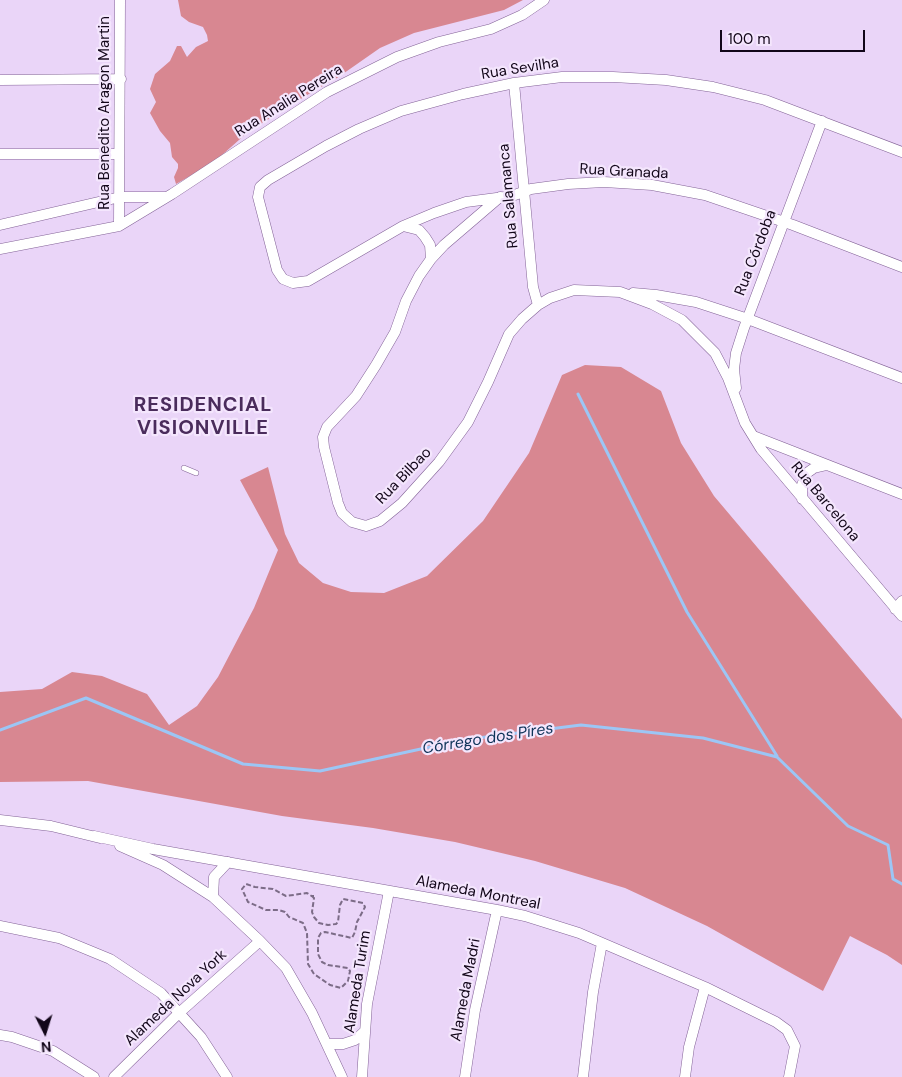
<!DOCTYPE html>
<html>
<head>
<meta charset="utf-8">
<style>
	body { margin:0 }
	#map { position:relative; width:902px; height:1077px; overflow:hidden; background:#ead5f8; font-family:"DM Sans",sans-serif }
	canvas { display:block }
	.north { position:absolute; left:20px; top:1007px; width:50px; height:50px; -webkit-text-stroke:4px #f4e6fd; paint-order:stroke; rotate:175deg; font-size:14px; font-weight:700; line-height:20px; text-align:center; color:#120619 }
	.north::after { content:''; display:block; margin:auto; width:18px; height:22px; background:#120619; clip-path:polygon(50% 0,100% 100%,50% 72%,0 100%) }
	.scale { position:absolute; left:720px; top:30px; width:145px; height:22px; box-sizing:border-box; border:2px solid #120619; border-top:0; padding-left:6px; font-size:15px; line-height:18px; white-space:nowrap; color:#120619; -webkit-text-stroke:4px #f4e6fd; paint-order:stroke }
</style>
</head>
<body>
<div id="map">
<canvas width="902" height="1077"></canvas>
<div class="north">N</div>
<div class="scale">100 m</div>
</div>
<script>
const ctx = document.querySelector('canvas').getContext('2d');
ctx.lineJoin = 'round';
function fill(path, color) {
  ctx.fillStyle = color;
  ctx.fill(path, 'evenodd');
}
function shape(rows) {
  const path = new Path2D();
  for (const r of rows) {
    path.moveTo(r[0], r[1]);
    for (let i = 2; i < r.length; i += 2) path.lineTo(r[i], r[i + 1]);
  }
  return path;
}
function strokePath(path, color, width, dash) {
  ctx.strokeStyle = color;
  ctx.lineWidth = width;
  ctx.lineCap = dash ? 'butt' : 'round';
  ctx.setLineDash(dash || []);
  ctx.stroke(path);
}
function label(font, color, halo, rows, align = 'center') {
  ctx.font = font + ' "DM Sans",sans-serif';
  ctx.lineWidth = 4.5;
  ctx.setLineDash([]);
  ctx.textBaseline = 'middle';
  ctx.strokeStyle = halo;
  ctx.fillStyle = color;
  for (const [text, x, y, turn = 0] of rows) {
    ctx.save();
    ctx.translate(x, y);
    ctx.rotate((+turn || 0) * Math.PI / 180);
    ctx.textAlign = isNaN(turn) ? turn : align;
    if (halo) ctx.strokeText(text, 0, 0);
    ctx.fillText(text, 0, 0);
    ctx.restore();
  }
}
fill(shape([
	[178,0,523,0,504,10,414,33,380,48,337,78,312,92,248,132,213,163,176,184,174,177,178,168,178,164,172,157,170,143,160,131,150,113,156,102,150,89,155,74,170,61,177,46,181,46,187,57,196,47,208,41,207,35,203,27,189,22,181,16],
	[585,365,621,367,661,391,681,443,714,496,902,719,902,965,887,955,850,936,823,991,707,926,625,888,535,861,455,842,373,828,282,816,88,781,0,782,0,692,42,689,72,672,102,676,147,694,169,725,197,706,218,677,254,608,278,550,240,480,268,467,285,534,299,563,323,583,351,592,384,593,427,576,483,521,529,453,562,375]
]), '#d88791');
strokePath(shape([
	[578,394,687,612,777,756],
	[0,730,86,698,243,764,320,771,462,740,581,725,703,738,777,757,848,826,888,845,893,879,902,884]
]), '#9cc6f5', 3);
const lane = shape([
	[184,468,196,473]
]);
const street = shape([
	[0,80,121,79],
	[514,83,533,287,538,305],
	[902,152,765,100,713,87,666,80,613,77,562,77,514,83,463,94,401,111,359,129,326,146,268,180,260,187,258,197,277,270,283,279,293,283,308,281,403,226,434,213,466,202,512,196,531,189,568,184,604,182,652,185,705,195,793,225,902,267],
	[0,154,119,154],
	[500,197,444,245,431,259,419,276,406,301,395,332,376,365,356,396,327,427,323,437,324,447,338,503,342,513,352,522,366,526,380,521,402,503,439,462,468,422,488,382,509,334,522,319,538,305,550,298,574,290,620,292,652,304,682,320,715,353,728,378,745,423,761,449,902,616],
	[0,225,120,197,166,197],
	[119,226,120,0],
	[403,226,419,230,425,237,430,245,431,259],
	[0,249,119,226,172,194,327,92,397,57,439,42,491,29,522,15,544,0],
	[633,293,656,295,696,302,748,319,902,378],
	[736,388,734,369,736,353,744,328,822,121],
	[753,436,902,494],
	[802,499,802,485,807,473,814,468,827,465],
	[895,609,902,601],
	[0,820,51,826,100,838],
	[94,836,153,849,497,910,525,916,579,933,705,987,776,1022,787,1030,795,1046,789,1077],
	[120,846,163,865,213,897,260,941,286,968,312,1013,342,1077],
	[213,897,214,877,228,862],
	[0,926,59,938,110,959,161,993,201,1037,227,1077],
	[0,1035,12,1037,53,1051,94,1077],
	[327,1044,343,1044,355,1040,365,1031],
	[114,1077,179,1013,260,941],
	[362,1077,367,1004,389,891],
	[465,1077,475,1010,497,910],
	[583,1077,593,992,602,943],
	[685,1077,689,1047,705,987]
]);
strokePath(lane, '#836397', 6);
strokePath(street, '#836397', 11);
strokePath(shape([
	[313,895,313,897,314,898,312,912,314,917,319,923,328,925,336,924,338,922,340,905,343,899,363,903,365,907,357,922,355,932,352,938,325,932,321,933,318,938,318,954,322,962,328,965,348,968,350,971,348,981,341,988,330,985,314,974,308,964,307,933,303,923,289,917,285,912,279,910,266,910,248,902,242,889,246,884,255,887,273,889,286,896,307,893,313,897]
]), '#7c6c87', 2, [5, 2.5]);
strokePath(lane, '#fff', 5);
strokePath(street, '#fff', 10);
label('15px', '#120619', '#f4e6fd', [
	["Rua Sevilha",520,69,-9],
	["Rua Analia Pereira",289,101,-32],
	["Rua Benedito Aragon Martin",105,113,-90],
	["Rua Granada",624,172,3],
	["Rua Salamanca",509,196,-95],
	["Rua Córdoba",756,253,-69],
	["Rua Bilbao",404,476,-46],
	["Rua Barcelona",825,502,50],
	["Alameda Montreal",478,893,11],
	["Alameda Turim",358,982,-81],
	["Alameda Madri",466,990,-79],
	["Alameda Nova York",176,998,-43]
]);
label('italic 16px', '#0f3459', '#f4e6fd', [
	["Córrego dos Píres",488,739,-9]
]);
ctx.letterSpacing = '1px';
label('bold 20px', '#4a2c5c', '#f4e6fd', [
	["RESIDENCIAL",203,406],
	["VISIONVILLE",203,429]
]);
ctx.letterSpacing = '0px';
</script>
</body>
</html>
